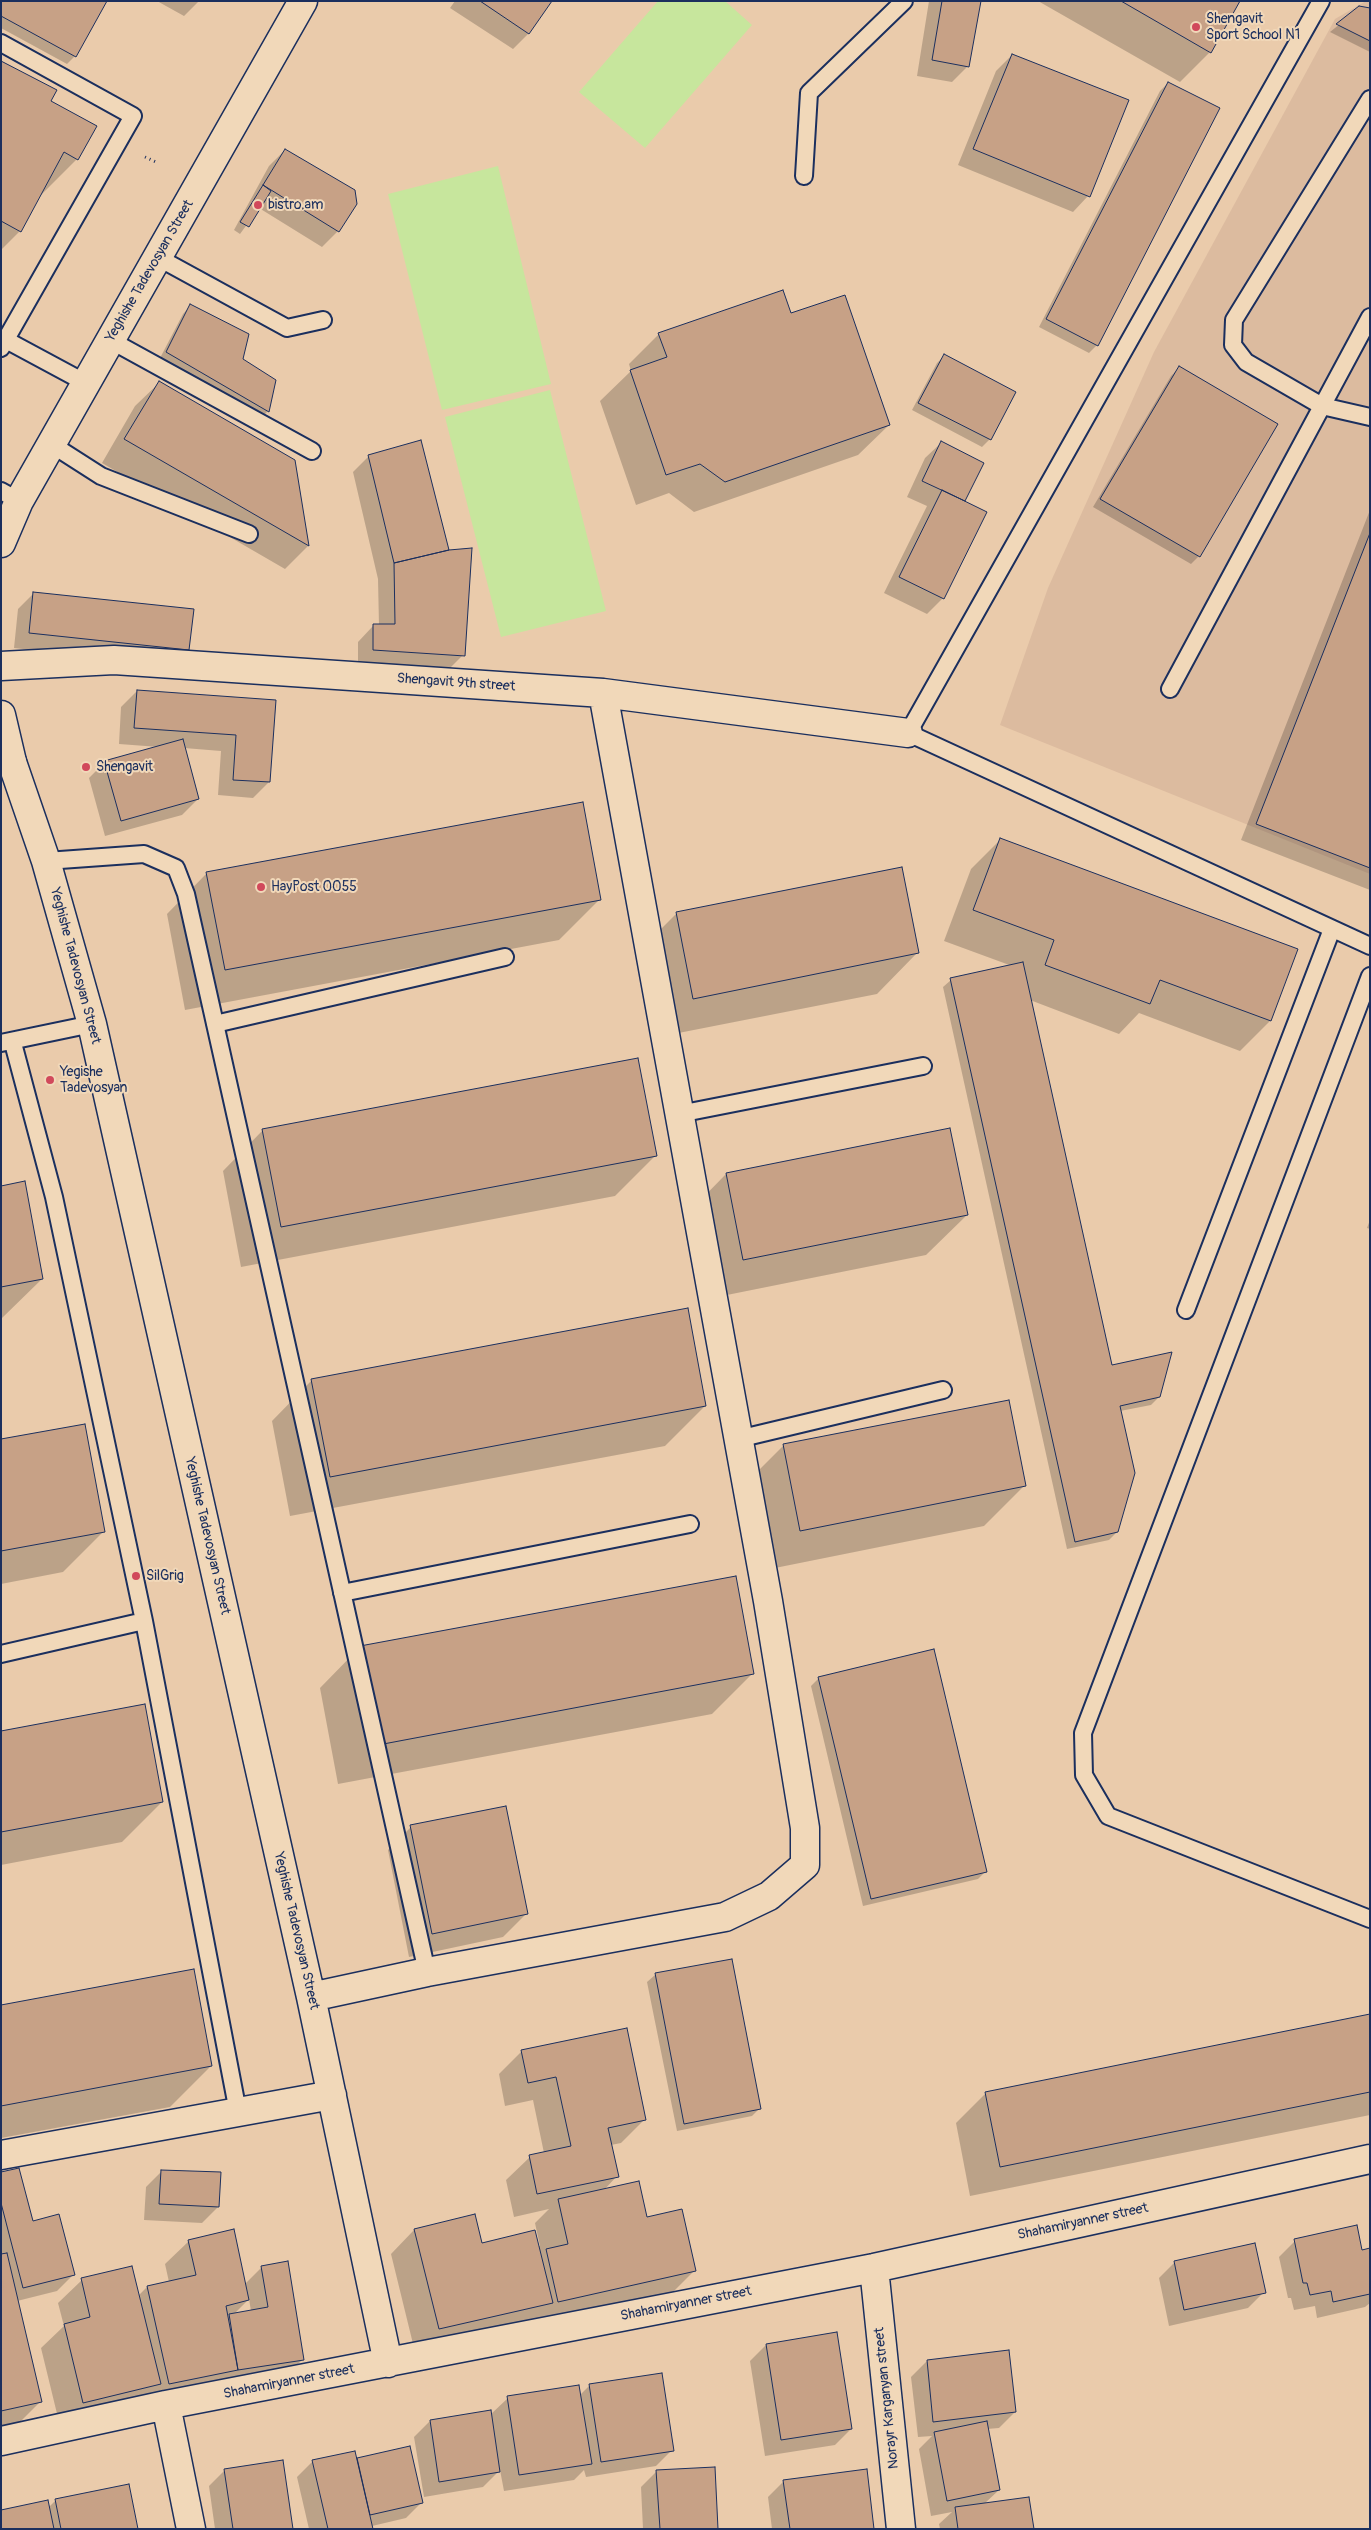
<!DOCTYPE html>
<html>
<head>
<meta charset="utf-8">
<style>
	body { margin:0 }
	#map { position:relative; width:1371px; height:2530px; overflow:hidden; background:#eacbab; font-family:Pangolin,sans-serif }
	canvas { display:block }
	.frame { position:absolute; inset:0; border:2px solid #1b2f5e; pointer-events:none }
</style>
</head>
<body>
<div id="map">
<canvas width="1371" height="2530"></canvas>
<div class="frame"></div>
</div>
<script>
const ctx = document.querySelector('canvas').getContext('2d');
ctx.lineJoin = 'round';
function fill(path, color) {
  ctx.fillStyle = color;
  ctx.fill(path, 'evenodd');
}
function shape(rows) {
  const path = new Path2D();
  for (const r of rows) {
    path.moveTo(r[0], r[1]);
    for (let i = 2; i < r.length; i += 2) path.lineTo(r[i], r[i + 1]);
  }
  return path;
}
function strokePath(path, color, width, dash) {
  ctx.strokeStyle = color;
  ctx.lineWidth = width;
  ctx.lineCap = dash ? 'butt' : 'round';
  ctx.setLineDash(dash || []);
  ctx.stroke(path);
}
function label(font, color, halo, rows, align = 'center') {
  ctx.font = font + ' Pangolin,sans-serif';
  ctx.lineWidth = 4;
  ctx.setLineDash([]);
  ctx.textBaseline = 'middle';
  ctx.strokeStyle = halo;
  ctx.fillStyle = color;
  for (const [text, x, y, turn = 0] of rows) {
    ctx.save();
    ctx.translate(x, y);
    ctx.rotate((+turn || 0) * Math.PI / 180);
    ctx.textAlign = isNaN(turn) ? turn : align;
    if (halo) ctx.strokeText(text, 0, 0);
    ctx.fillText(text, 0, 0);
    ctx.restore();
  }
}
fill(shape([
	[1366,1,1370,1,1370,874,1000,725,1048,588,1154,352,1335,19]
]), '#dcbb9f');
fill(shape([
	[658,1,725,1,752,25,645,148,579,92],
	[498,166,551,384,442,410,388,194],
	[550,390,606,611,501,637,445,417]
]), '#c7e69d');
fill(shape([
	[1,1,75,56,67,64,1,28],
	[157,1,199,1,184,16],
	[455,1,550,1,528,34,513,49,450,8],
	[929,1,980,1,968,66,952,82,917,76],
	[1038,1,1239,1,1210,52,1180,82],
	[1360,8,1370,10,1370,52,1330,32],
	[1012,55,1088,196,1073,212,958,165,996,71],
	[1,62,49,101,77,159,39,197,20,231,1,250],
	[1168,83,1097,345,1089,353,1039,327,1160,91],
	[285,150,338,231,322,247,259,208,240,234,234,230,269,166],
	[190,306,241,359,268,411,260,419,159,360,183,314],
	[790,314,889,425,858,455,694,512,669,493,636,505,600,401,631,371,629,364,659,334],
	[944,356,990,439,982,447,912,410,937,363],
	[1179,368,1276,425,1199,556,1191,564,1093,507,1171,376],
	[159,383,294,460,308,546,285,569,102,463,135,406],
	[941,443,983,463,963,502,943,598,927,614,884,593,927,506,907,497,925,458],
	[369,456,463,655,447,671,358,665,358,642,373,626,379,626,378,579,353,472],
	[1370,510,1370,890,1241,840],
	[34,593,188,650,172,666,14,648,18,609],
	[137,691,275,701,269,782,253,798,218,795,221,751,184,748,198,799,182,815,105,836,89,778,105,762,159,747,119,744,121,707],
	[1001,839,1297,949,1270,1021,1240,1051,1139,1013,1119,1034,1030,1000,1111,1367,1159,1397,1151,1405,1120,1411,1117,1532,1109,1540,1067,1549,943,987,951,980,1012,966,944,941,971,869],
	[207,873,600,899,559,940,185,1010,167,914],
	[677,913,917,953,877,994,653,1038,636,954],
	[263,1130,655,1156,615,1196,241,1267,223,1171],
	[949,1130,967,1215,926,1255,702,1300,686,1215,726,1174],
	[1,1187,42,1279,1,1319],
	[1370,1220,1370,1229,1367,1228],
	[312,1380,705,1406,665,1446,290,1516,272,1421],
	[1,1441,104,1531,63,1572,1,1584],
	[784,1445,1024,1486,984,1526,760,1571,743,1486],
	[360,1647,753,1673,712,1714,338,1784,320,1688],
	[819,1678,986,1871,978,1879,863,1906,811,1686],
	[1,1733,162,1802,122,1842,1,1865],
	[411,1827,526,1914,503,1937,409,1957,388,1850],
	[731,1960,760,2108,752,2116,677,2131,647,1982,655,1975],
	[1,2006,211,2066,170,2107,1,2138],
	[1370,2015,1370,2115,970,2196,956,2123,986,2093],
	[522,2051,645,2119,621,2143,611,2145,617,2176,604,2190,646,2218,695,2270,671,2294,415,2352,391,2254,414,2230,474,2216,481,2245,540,2246,535,2223,549,2209,514,2217,506,2180,530,2157,544,2153,533,2100,505,2106,499,2074],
	[162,2171,218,2207,202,2223,144,2220,146,2187],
	[1,2173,32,2222,73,2275,57,2291,17,2301,41,2401,17,2425,1,2429],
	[189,2241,245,2284,262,2267,303,2359,287,2375,60,2426,41,2348,64,2326,58,2303,82,2280,138,2296,147,2287,169,2282,165,2264],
	[249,2299,251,2311,234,2314],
	[1295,2241,1361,2251,1370,2249,1370,2303,1365,2307,1317,2318,1315,2306,1294,2310,1291,2298,1288,2298,1279,2257],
	[1175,2262,1264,2292,1248,2308,1169,2326,1159,2278],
	[766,2345,851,2429,835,2445,765,2456,750,2361],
	[927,2361,1015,2412,999,2428,987,2429,999,2490,984,2504,1032,2529,940,2529,939,2524,952,2512,931,2516,919,2449,932,2436,918,2437,911,2377],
	[590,2385,672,2450,656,2466,586,2477,584,2470,574,2480,504,2491,500,2470,483,2487,424,2497,414,2437,430,2421,490,2415,508,2398,580,2395],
	[409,2448,422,2502,406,2518,372,2526,372,2529,309,2529,297,2477,313,2461,356,2460],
	[225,2470,292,2529,215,2529,209,2486],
	[657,2471,717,2529,643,2529,641,2487],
	[784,2481,873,2529,772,2529,768,2497],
	[56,2500,137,2529,1,2529,48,2508]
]), '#0003');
const building = shape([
	[1,1,107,1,76,57,1,16,1,1],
	[480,1,552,1,529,34,480,1],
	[942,1,981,1,969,67,932,60,942,1],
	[1121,1,1240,1,1211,53,1121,1],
	[1359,6,1370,8,1370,41,1336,24,1359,6],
	[1012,54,1129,100,1090,197,973,149,1012,54],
	[1,61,57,90,51,101,97,126,78,160,64,152,21,232,1,221,1,61],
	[1168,82,1220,108,1098,346,1046,319,1168,82],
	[285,149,355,190,357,204,339,232,263,185,285,149],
	[263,185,271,191,249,227,240,222,263,185],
	[783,290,791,313,845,295,890,425,725,482,700,464,666,475,630,370,667,357,658,333,783,290],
	[190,304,249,334,243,359,276,380,269,412,166,352,190,304],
	[944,354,1016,392,991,440,918,403,944,354],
	[1179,366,1278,424,1200,557,1100,499,1179,366],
	[159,381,295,460,309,546,124,439,159,381],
	[421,440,449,550,394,563,368,455,421,440],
	[941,441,984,463,965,501,922,481,941,441],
	[942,490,987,512,944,599,899,577,942,490],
	[1370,533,1370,868,1256,824,1370,533],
	[472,548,465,656,373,650,373,624,395,624,394,563,449,550,472,548],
	[33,592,194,609,189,650,29,633,33,592],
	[137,690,276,700,270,782,233,780,236,735,134,728,137,690],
	[183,739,199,799,121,821,104,761,183,739],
	[583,802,601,900,225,970,206,872,583,802],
	[1000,838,1298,949,1271,1021,1160,980,1150,1004,1045,965,1054,940,973,910,1000,838],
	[902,867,919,953,693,999,676,912,902,867],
	[1023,962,1112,1365,1172,1352,1160,1397,1120,1406,1135,1473,1118,1532,1075,1542,950,978,1023,962],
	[638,1058,657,1156,281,1227,262,1129,638,1058],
	[950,1128,968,1215,743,1260,726,1173,950,1128],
	[25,1181,43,1279,1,1287,1,1186,25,1181],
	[688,1308,706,1406,330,1477,311,1379,688,1308],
	[1009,1400,1026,1486,800,1531,783,1444,1009,1400],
	[85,1424,105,1532,1,1551,1,1439,85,1424],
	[736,1576,754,1674,378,1745,360,1646,736,1576],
	[934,1649,987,1872,871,1899,818,1677,934,1649],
	[145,1704,163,1802,1,1832,1,1731,145,1704],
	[506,1806,528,1914,432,1934,410,1825,506,1806],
	[732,1959,761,2109,684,2124,655,1973,732,1959],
	[194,1969,212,2066,1,2106,1,2005,194,1969],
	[1370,2014,1370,2092,1000,2167,985,2092,1370,2014],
	[627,2028,646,2120,608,2128,619,2177,537,2194,529,2155,571,2146,556,2077,528,2083,521,2050,627,2028],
	[19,2168,33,2221,59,2214,75,2275,23,2288,1,2203,1,2172,19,2168],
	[161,2170,221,2172,219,2207,159,2204,161,2170],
	[639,2181,647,2217,682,2209,696,2271,558,2302,546,2249,568,2244,558,2199,639,2181],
	[475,2214,482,2243,535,2230,553,2303,439,2329,414,2229,475,2214],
	[1357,2225,1362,2250,1370,2248,1370,2294,1333,2302,1331,2291,1310,2295,1307,2283,1303,2283,1294,2239,1357,2225],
	[234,2229,249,2300,226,2306,238,2370,169,2384,147,2286,196,2275,188,2240,234,2229],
	[1255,2243,1266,2293,1184,2310,1174,2261,1255,2243],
	[7,2253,42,2402,1,2411,1,2254,7,2253],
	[288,2261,304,2360,238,2370,229,2314,268,2307,261,2266,288,2261],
	[132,2266,161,2384,83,2403,64,2324,90,2317,81,2278,132,2266],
	[837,2332,852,2429,781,2440,766,2344,837,2332],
	[1009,2350,1016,2412,933,2422,927,2360,1009,2350],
	[662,2373,674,2451,601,2462,589,2384,662,2373],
	[579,2385,592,2464,519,2475,507,2396,579,2385],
	[491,2410,500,2472,439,2482,430,2420,491,2410],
	[987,2421,1000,2490,947,2501,934,2432,987,2421],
	[410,2446,423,2503,370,2515,357,2458,410,2446],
	[355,2451,373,2529,328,2529,312,2460,355,2451],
	[283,2460,293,2529,233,2529,224,2469,283,2460],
	[715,2467,718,2529,660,2529,656,2470,715,2467],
	[867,2469,874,2529,790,2529,783,2480,867,2469],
	[129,2484,138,2529,61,2529,55,2499,129,2484],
	[1029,2497,1034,2529,958,2529,955,2507,1029,2497],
	[48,2500,54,2529,1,2529,1,2510,48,2500]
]);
fill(building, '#c7a186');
strokePath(building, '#1b2f5e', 1);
const service = shape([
	[1321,1,908,733,1370,946],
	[1,43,133,116,1,348],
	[1370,99,1234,320,1233,345,1246,362,1322,406,1370,417],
	[804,176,809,93,904,1],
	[157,257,287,328,323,320],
	[6,340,86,383],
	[110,340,312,451],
	[51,444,101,476,249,534],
	[1,491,19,501],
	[1170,689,1370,317],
	[46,861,144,854,176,868,186,894,427,1972],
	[1370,976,1083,1733,1084,1775,1108,1816,1370,1919],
	[215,1024,505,957],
	[1,1043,92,1024],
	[13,1043,54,1197,144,1621,238,2112],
	[679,1114,923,1066],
	[1186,1310,1332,929],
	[738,1439,943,1390],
	[342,1593,690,1524],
	[1,1654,144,1621]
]);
const minor = shape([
	[1,666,114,660,603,693,908,733],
	[12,762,46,861,92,1024,311,1997,388,2363],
	[311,1997,427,1972,725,1917,769,1896,805,1865,805,1828,768,1601,603,693],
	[1,2155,332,2095],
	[874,2268,901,2529],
	[166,2405,191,2529],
	[1,2441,166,2405,874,2268,1370,2159]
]);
const tertiary = shape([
	[1,543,19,501,303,1],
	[1,715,12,762,1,761]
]);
strokePath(service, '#1b2f5e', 20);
strokePath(minor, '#1b2f5e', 31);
strokePath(tertiary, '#1b2f5e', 31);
strokePath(shape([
	[145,157,156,162]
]), '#1b2f5e', 3, [1, 4]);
strokePath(service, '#f1d8b9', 16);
strokePath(minor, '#f1d8b9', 28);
strokePath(tertiary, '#f1d8b9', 28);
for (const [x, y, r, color] of [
	[1196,27,5,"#d1495b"],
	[258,205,5,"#d1495b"],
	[86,767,5,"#d1495b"],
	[261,887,5,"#d1495b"],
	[50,1080,5,"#d1495b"],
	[136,1576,5,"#d1495b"]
]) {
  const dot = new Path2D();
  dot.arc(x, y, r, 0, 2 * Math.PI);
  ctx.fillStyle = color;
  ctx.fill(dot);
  strokePath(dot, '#f1d8b9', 2);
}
label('14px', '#1b2f5e', '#f1d8b9', [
	["Shengavit",1206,19],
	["Sport School N1",1206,35],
	["bistro.am",268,205],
	["Shengavit",96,767],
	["HayPost 0055",271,887],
	["Yegishe",60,1072],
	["Tadevosyan",60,1088],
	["SilGrig",146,1576]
], 'left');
label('14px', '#1b2f5e', '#f1d8b9', [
	["Yeghishe Tadevosyan Street",150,271,-60],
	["Shengavit 9th street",456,683,4],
	["Yeghishe Tadevosyan Street",75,966,75],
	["Yeghishe Tadevosyan Street",207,1536,77],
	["Yeghishe Tadevosyan Street",296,1931,77],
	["Shahamiryanner street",1083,2222,-12],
	["Shahamiryanner street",686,2304,-11],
	["Shahamiryanner street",289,2382,-11],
	["Norayr Karganyan street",887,2398,-96]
]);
</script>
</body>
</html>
